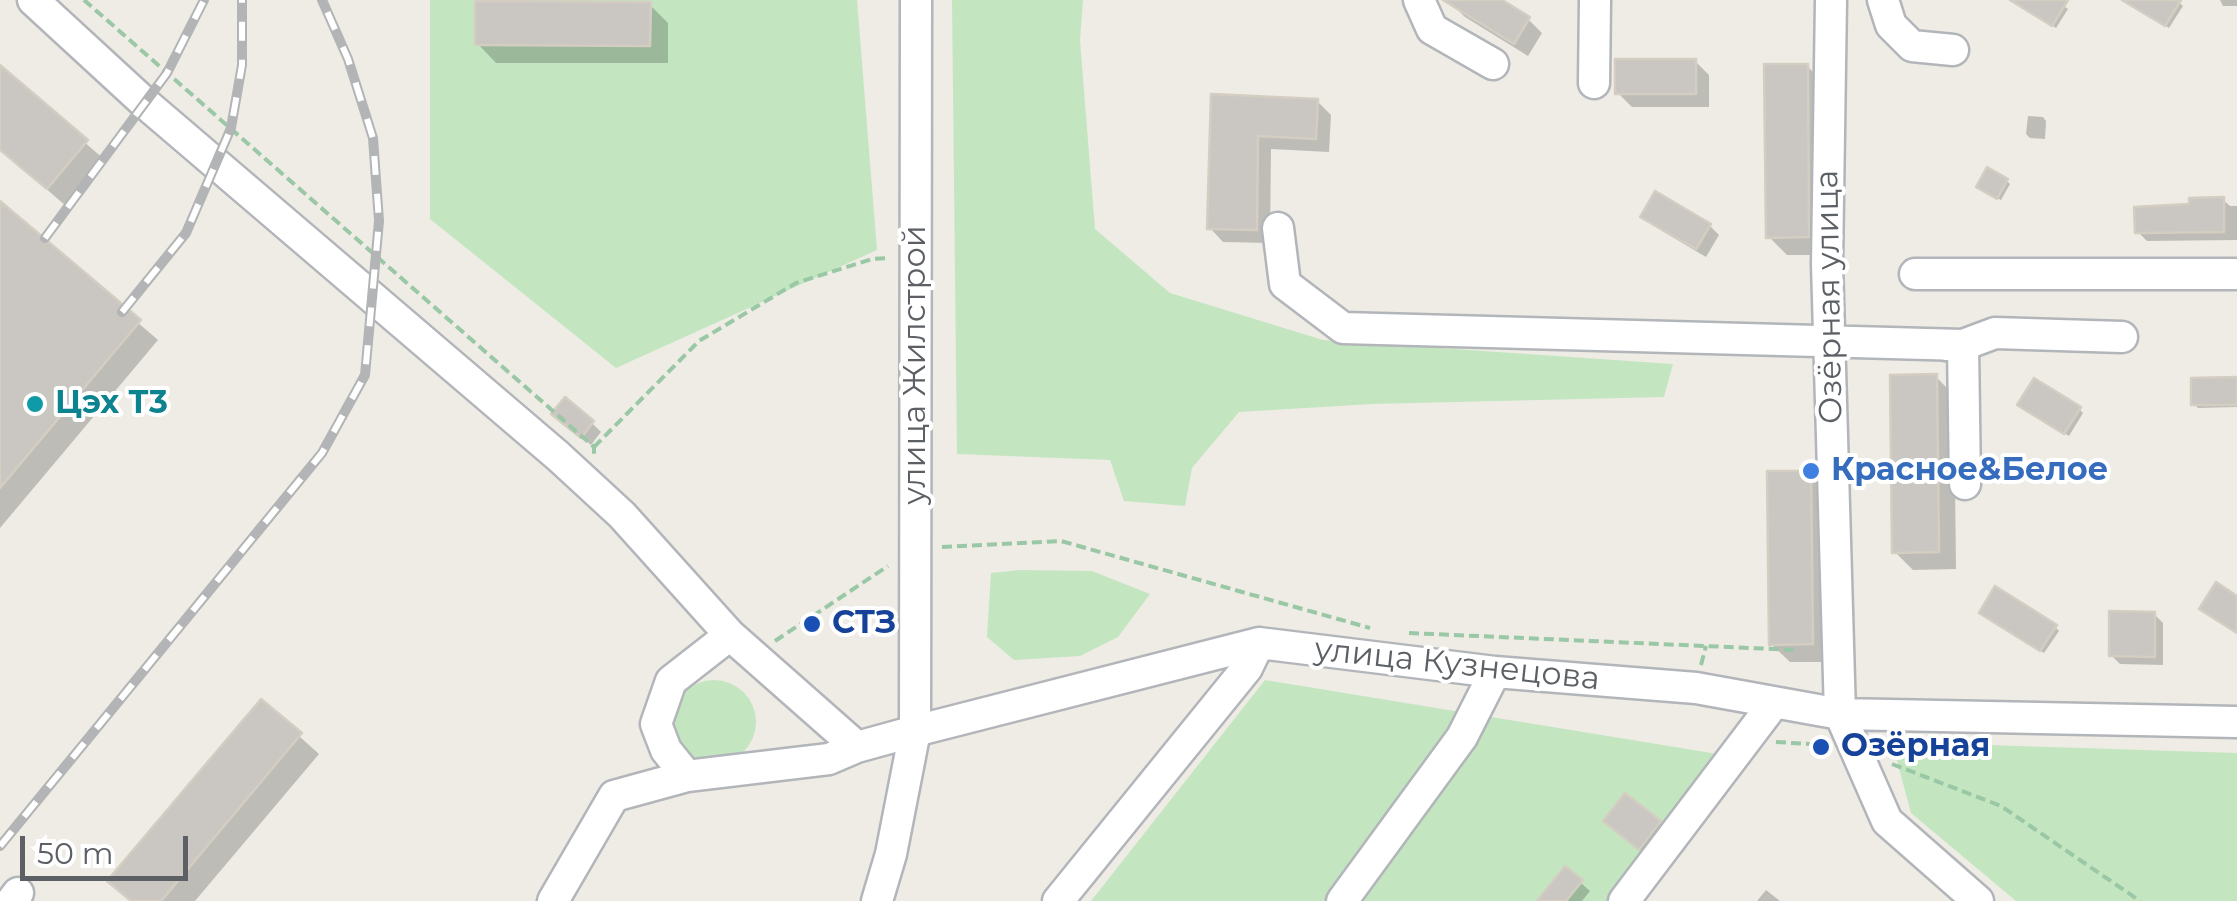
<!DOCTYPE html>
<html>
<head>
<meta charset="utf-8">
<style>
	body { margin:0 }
	#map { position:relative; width:2237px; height:901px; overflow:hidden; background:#eeece4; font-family:Montserrat,sans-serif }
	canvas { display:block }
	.scale { position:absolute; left:20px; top:836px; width:168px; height:45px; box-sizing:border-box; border:5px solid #5c6065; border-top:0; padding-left:12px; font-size:30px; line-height:35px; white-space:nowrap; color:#5c6065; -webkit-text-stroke:8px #fff; paint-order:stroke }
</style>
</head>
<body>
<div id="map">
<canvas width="2237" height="901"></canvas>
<div class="scale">50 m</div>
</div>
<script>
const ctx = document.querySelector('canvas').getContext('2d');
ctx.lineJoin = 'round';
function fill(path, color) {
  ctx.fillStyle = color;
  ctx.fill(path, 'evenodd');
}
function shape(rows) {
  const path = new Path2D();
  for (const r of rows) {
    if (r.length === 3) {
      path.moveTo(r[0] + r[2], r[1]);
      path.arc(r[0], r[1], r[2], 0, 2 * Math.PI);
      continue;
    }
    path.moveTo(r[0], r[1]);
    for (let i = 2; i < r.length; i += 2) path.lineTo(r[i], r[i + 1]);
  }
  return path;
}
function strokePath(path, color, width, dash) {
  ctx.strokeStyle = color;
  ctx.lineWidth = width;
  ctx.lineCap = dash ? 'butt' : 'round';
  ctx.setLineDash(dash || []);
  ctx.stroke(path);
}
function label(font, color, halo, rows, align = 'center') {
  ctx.font = font + ' Montserrat,sans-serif';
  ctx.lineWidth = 8;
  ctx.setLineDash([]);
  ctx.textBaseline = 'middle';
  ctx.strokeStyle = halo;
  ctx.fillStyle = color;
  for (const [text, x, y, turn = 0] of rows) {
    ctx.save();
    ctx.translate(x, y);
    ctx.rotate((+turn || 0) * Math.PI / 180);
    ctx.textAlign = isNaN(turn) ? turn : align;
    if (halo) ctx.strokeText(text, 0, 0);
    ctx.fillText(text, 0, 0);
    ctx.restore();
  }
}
fill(shape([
	[430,0,857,0,877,250,616,368,430,219],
	[952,0,1083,0,1080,40,1095,229,1170,293,1323,340,1673,364,1664,397,1372,404,1239,412,1192,468,1185,506,1124,501,1110,460,957,454],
	[1020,570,1092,571,1150,594,1118,637,1080,656,1014,660,987,637,991,573],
	[1265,680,1730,756,1628,901,1091,901],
	[714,722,42],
	[1892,742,2237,753,2237,901,2016,901,1911,813]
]), '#c3e6c1');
fill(shape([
	[1453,0,1497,0,1528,19,1542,33,1528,56,1465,17,1451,3],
	[2013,0,2056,0,2068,9,2056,28],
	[2123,0,2176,0,2183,6,2169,28],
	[2220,0,2237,0,2237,6,2223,6],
	[649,4,668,23,668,63,496,63,478,44],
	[1695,61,1709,75,1709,107,1632,107,1618,93],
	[1807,66,1826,85,1826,255,1787,255,1769,237],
	[0,69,105,160,66,206,0,149],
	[1213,96,1317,101,1331,115,1329,152,1271,149,1270,243,1223,242,1210,228],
	[2028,116,2043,117,2046,121,2045,139,2030,138,2026,134],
	[2007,181,2010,184,2001,200,1983,190],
	[2223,200,2230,206,2237,206,2237,240,2147,241,2138,232],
	[0,204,158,340,0,528],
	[1643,217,1710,226,1719,235,1706,257,1652,225],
	[1936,377,1954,395,1956,569,1913,570,1895,552],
	[2237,380,2237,407,2198,408,2194,404],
	[2024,408,2079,409,2083,413,2069,436],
	[563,422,592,423,601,432,591,445],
	[1810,473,1828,492,1831,662,1790,662,1771,644],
	[2154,614,2163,623,2163,665,2120,664,2111,655],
	[1986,616,2055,627,2059,631,2044,653],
	[261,702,319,754,195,901,131,901,111,881],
	[1659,823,1668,832,1649,857,1615,829],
	[1566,870,1590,891,1582,901,1553,901],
	[1766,890,1780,901,1757,901]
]), '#0003');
const building = shape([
	[1443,0,1502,0,1530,17,1514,44,1443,0],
	[2010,0,2068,0,2052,26,2010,0],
	[2122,0,2181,0,2165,26,2122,0],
	[475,1,651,2,650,46,475,45,475,1],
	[1615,59,1696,59,1696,94,1615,94,1615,59],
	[1764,64,1808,64,1809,237,1766,238,1764,64],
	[0,65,88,140,47,189,0,150,0,65],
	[1211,94,1318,99,1316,139,1258,136,1257,230,1207,229,1211,94],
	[1987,167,2008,179,1997,199,1976,187,1987,167],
	[1655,191,1711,224,1696,249,1640,217,1655,191],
	[2224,197,2224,232,2135,233,2134,207,2189,204,2189,198,2224,197],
	[0,201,141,320,0,488,0,201],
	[1937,374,1939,552,1892,553,1890,375,1937,374],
	[2237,377,2237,405,2191,405,2191,378,2237,377],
	[2034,378,2081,407,2064,434,2017,405,2034,378],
	[565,397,594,421,581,438,551,414,565,397],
	[1767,471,1811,471,1813,644,1769,645,1767,471],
	[2216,582,2237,596,2237,633,2199,609,2216,582],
	[1995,586,2057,625,2040,651,1979,613,1995,586],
	[2109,611,2155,612,2155,657,2109,656,2109,611],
	[261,699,302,733,161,901,131,901,107,881,261,699],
	[1625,793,1661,821,1639,850,1603,821,1625,793],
	[1565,866,1583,880,1566,901,1537,901,1565,866]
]);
fill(building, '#cac6c1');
strokePath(building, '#d3cdc2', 2.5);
const minor = shape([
	[33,0,146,104,558,456,622,515,730,635,857,747],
	[1419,0,1432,29,1493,64],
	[1831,0,1827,264,1840,714,1887,821,1978,901],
	[1883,0,1891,25,1912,46,1953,50],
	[1594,83,1595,0],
	[1278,228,1285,284,1343,328,1963,345,1995,333,2122,337],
	[1915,274,2237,274],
	[1945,345,1963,345,1965,484],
	[687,776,666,750,656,724,671,681,730,635],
	[12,901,18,893],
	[553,901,614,796,687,776,829,759,857,747,915,731,1259,643,1495,672,1696,688,1840,714,2237,722],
	[877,901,891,854,915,731,916,0],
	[1058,901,1247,668,1259,643],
	[1342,901,1462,737,1495,672],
	[1624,901,1774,703]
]);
strokePath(minor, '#b2b5b9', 35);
strokePath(shape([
	[84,0,594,447,594,454],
	[594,447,699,341,796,283,872,259,890,258],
	[942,547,1061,541,1370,628],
	[1409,633,1796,650],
	[775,641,888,566],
	[1701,665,1706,646],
	[1776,742,1826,745],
	[1892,764,2001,806,2140,901]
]), '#9ac7a5', 4, [10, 5]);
strokePath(minor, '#fff', 30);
const rail = shape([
	[45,238,167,73,204,0],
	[122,312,186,233,231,128,242,65,242,0],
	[0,846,322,453,365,375,379,221,373,138,348,59,322,0]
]);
strokePath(rail, '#b3b4b5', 10);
strokePath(rail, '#fff', 6, [19]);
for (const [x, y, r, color] of [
	[35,404,10,"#0f9aa8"],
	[1811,471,10,"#3f7fe0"],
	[812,624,10,"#1a4fb4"],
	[1821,747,10,"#1a4fb4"]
]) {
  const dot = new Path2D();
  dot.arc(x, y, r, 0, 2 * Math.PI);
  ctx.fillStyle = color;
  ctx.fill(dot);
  strokePath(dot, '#fff', 4);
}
label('32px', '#5c6065', '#fff', [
	["Озёрная улица",1830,297,-91],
	["улица Жилстрой",916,365,-90],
	["улица Кузнецова",1457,665,6]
]);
label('bold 32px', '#0d838f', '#fff', [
	["Цэх Т3",55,404]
], 'left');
label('bold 32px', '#366cbe', '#fff', [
	["Красное&Белое",1831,471]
], 'left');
label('bold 32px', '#164399', '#fff', [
	["СТЗ",832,624],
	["Озёрная",1841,747]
], 'left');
</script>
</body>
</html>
